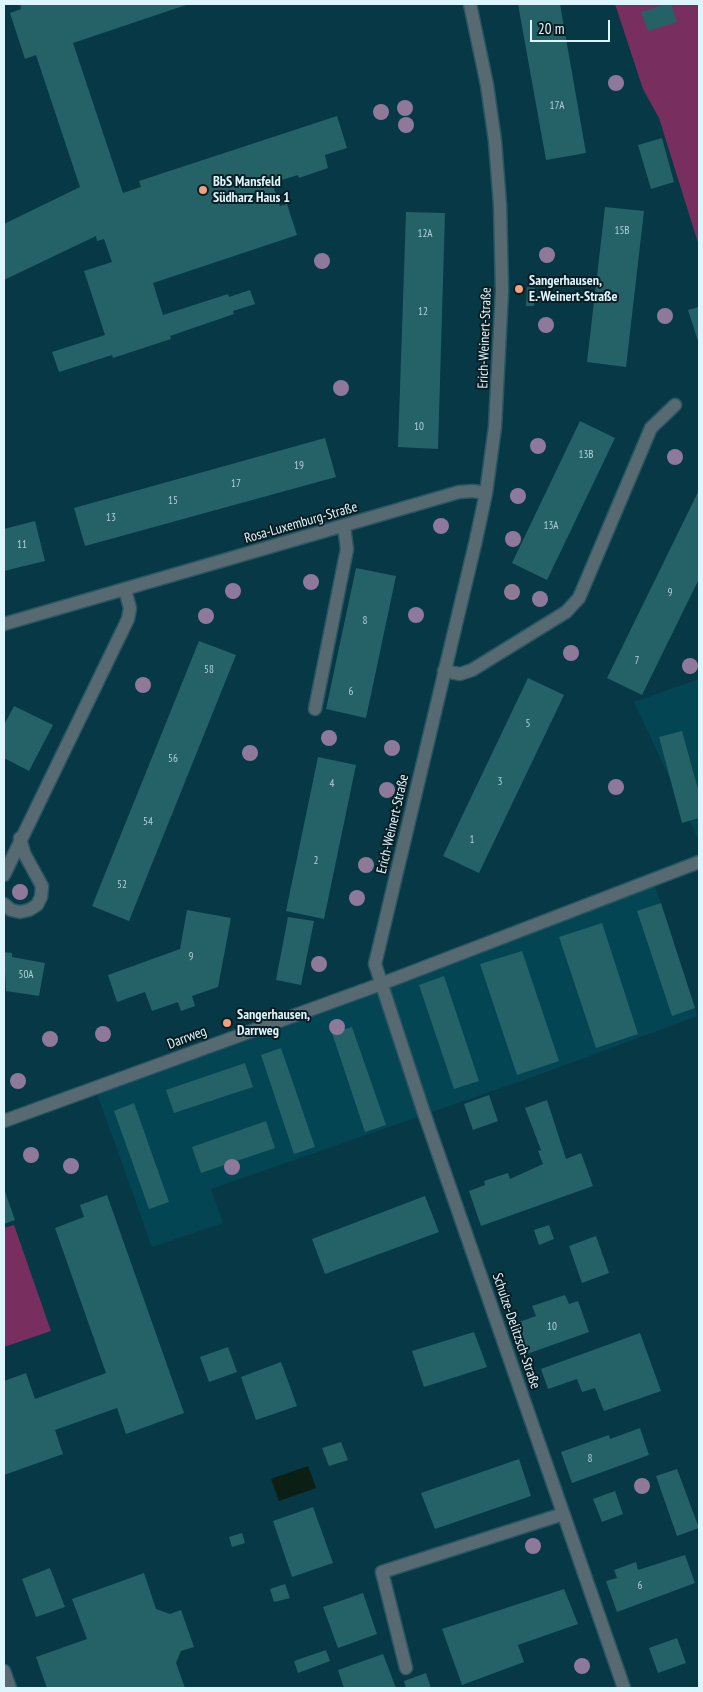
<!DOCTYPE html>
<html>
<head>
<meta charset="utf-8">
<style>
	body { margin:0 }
	#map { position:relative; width:703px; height:1692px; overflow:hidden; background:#073846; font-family:"PT Sans Narrow",sans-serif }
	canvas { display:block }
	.frame { position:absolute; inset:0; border:5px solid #ddf5fd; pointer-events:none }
	.scale { position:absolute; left:530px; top:20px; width:80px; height:22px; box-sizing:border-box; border:2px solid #ddf5fd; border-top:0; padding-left:6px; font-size:15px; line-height:18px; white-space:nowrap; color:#ddf5fd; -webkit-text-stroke:4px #0a1d23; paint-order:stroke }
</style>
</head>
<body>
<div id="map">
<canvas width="703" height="1692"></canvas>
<div class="frame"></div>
<div class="scale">20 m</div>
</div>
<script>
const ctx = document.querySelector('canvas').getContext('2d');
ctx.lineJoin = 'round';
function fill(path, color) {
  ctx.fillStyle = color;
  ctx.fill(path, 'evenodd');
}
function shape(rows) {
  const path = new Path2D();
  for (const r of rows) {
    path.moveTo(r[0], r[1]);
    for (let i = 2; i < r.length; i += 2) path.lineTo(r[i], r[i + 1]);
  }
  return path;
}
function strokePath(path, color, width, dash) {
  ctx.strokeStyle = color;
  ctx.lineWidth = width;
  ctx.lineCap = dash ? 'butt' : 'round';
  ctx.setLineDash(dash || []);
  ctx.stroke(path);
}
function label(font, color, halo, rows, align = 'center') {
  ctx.font = font + ' "PT Sans Narrow",sans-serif';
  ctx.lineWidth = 4;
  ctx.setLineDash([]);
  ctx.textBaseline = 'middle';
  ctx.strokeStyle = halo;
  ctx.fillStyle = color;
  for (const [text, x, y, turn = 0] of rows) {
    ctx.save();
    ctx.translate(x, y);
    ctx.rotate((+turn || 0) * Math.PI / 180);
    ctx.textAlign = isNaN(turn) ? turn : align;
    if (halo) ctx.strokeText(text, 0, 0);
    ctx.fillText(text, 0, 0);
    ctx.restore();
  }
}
fill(shape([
	[699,679,699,841,634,702],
	[655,886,697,1016,541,1074,211,1189,223,1223,152,1247,95,1088]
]), '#044554');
fill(shape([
	[615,4,699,4,699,246,659,118,643,89],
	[14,1225,51,1331,4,1347,4,1228]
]), '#782f60');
fill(shape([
	[308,1466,316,1488,279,1501,271,1479]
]), '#0b1f15');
fill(shape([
	[20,4,189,4,73,43,123,193,141,187,139,181,337,116,347,148,325,155,328,168,299,178,298,175,272,183,280,206,287,204,297,235,153,283,163,315,228,294,229,297,250,290,255,304,233,311,234,314,170,336,171,339,113,358,112,355,59,372,52,352,105,335,84,271,112,262,104,239,97,241,96,236,4,280,4,224,80,187,36,55,25,59,10,13,21,9],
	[518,4,560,4,586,153,546,160],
	[666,4,671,4,677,22,648,31,641,12],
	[662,138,674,182,651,189,638,145],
	[605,207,644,211,626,367,587,362],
	[406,212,445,213,438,449,398,447],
	[527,287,535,288,534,306,526,306],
	[699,307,699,344,688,310],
	[580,421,615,438,547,580,512,563],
	[325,438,336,477,85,546,74,508],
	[699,490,699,579,642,695,607,678],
	[35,521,45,561,4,571,4,529],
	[356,568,396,576,366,718,326,709],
	[199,641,236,655,129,921,92,906],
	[528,678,564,695,479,873,443,856],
	[14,706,53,725,29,771,4,758,4,725],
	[682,731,699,793,699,818,682,823,659,737],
	[318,757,356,765,324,919,286,911],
	[661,903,695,1008,672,1016,637,911],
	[187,910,231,918,218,987,192,996,195,1006,181,1011,178,1002,152,1011,145,992,117,1002,108,975,180,949],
	[288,917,314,921,301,985,276,980],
	[602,923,638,1034,596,1048,559,937],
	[522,951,559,1061,517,1075,480,964],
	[4,952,12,953,12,957,45,963,39,996,6,991],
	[444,976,479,1081,454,1089,419,985],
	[352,1027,386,1125,365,1132,332,1033],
	[281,1048,315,1147,294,1154,261,1055],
	[245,1063,253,1087,174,1113,166,1090],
	[489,1095,498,1121,473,1130,464,1104],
	[547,1100,566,1159,581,1153,593,1186,481,1226,469,1191,485,1185,484,1181,508,1173,510,1179,543,1164,538,1151,541,1150,525,1108],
	[134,1103,169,1202,149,1209,114,1111],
	[266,1121,275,1148,201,1173,192,1147],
	[4,1189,15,1220,4,1224],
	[107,1195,184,1413,126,1434,117,1408,55,1430,63,1454,4,1475,4,1381,26,1373,35,1399,106,1373,55,1228,84,1217,80,1205],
	[425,1196,439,1232,325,1274,312,1239],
	[549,1225,554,1239,539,1245,534,1230],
	[596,1236,609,1273,582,1283,569,1246],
	[565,1295,569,1304,578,1301,589,1332,527,1354,516,1323,536,1316,532,1306],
	[474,1332,487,1367,424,1387,412,1351],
	[640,1333,661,1391,604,1411,595,1388,582,1392,577,1379,548,1389,541,1369],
	[228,1347,237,1372,209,1382,200,1357],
	[281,1362,297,1406,256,1420,241,1377],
	[640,1428,649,1455,572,1483,561,1452,609,1435,610,1439],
	[341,1442,348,1460,329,1466,322,1448],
	[519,1459,531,1496,435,1529,421,1493],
	[677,1469,699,1528,677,1536,656,1476],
	[615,1491,623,1514,602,1522,593,1499],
	[313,1507,333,1563,292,1577,273,1521],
	[242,1533,245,1543,232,1547,229,1537],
	[685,1555,695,1583,617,1612,606,1581,617,1578,614,1570,636,1562,638,1570],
	[50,1568,65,1607,36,1617,22,1579],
	[144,1573,156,1609,170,1614,181,1610,194,1647,181,1651,176,1663,185,1688,47,1688,36,1657,87,1639,72,1599],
	[285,1584,290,1598,274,1602,270,1589],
	[564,1589,578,1624,518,1645,524,1662,462,1685,442,1629],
	[363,1593,377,1634,338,1648,323,1607],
	[677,1638,686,1663,658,1673,649,1648],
	[326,1650,330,1661,298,1673,294,1661],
	[383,1654,396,1688,344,1688,338,1670],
	[426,1673,431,1688,406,1688,404,1681]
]), '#246267');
const minor = shape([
	[470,4,487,85,495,141,500,205,502,291,495,427,486,493,476,540,375,964,423,1110,624,1688],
	[4,624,459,492,473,491,486,493],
	[444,671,460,674,472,670,566,612,579,598,651,428,675,405],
	[315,709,347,549,344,526],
	[4,875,128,619,130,608,125,590],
	[4,904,11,910,20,912,29,910,37,905,41,897,42,886,24,853,20,838],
	[4,1121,381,984,699,862],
	[406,1668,382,1572,563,1514],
	[4,1671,10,1688]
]);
strokePath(minor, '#295663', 15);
strokePath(minor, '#586a71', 12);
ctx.fillStyle = '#8f799b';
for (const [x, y] of [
	[616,83],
	[405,108],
	[381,112],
	[406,125],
	[547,255],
	[322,261],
	[665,316],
	[546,325],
	[341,388],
	[538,446],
	[675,457],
	[518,496],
	[441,526],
	[513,539],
	[311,582],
	[233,591],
	[512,592],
	[540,599],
	[416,615],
	[206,616],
	[571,653],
	[690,666],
	[143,685],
	[329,738],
	[392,748],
	[250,753],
	[616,787],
	[387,790],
	[366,865],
	[20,892],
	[357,898],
	[319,964],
	[337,1027],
	[103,1034],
	[50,1039],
	[18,1081],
	[31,1155],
	[71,1166],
	[232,1167],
	[642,1486],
	[533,1546],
	[582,1666]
]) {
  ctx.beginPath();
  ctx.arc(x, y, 8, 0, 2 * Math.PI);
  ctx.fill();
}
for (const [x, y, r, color] of [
	[203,190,5,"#f2a080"],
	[519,289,5,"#f2a080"],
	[227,1023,5,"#f2a080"]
]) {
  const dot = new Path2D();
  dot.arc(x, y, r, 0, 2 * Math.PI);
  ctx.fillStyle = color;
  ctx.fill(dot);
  strokePath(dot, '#0a1d23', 2);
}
label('11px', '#afd0d8', null, [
	["17A",557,106],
	["15B",622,231],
	["12A",425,234],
	["12",423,312],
	["10",419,427],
	["13B",586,455],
	["19",299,466],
	["17",236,484],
	["15",173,501],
	["13",111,518],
	["13A",551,526],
	["11",22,545],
	["9",670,593],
	["8",365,621],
	["7",637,661],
	["58",209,670],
	["6",351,692],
	["5",528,724],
	["56",173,759],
	["3",500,782],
	["4",332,784],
	["54",148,822],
	["1",472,840],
	["2",316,861],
	["52",122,885],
	["9",191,957],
	["50A",26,975],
	["10",552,1327],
	["8",590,1459],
	["6",640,1586]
]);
label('bold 14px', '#ddf5fd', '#0a1d23', [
	["BbS Mansfeld",213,182],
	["Südharz Haus 1",213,198],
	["Sangerhausen,",529,281],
	["E.-Weinert-Straße",529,297],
	["Sangerhausen,",237,1015],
	["Darrweg",237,1031]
], 'left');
label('14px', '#ddf5fd', '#0a1d23', [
	["Erich-Weinert-Straße",485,338,-88],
	["Rosa-Luxemburg-Straße",301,523,-16],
	["Erich-Weinert-Straße",393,824,-77],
	["Darrweg",187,1038,-21],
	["Schulze-Delitzsch-Straße",516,1331,71]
]);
</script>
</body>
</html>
